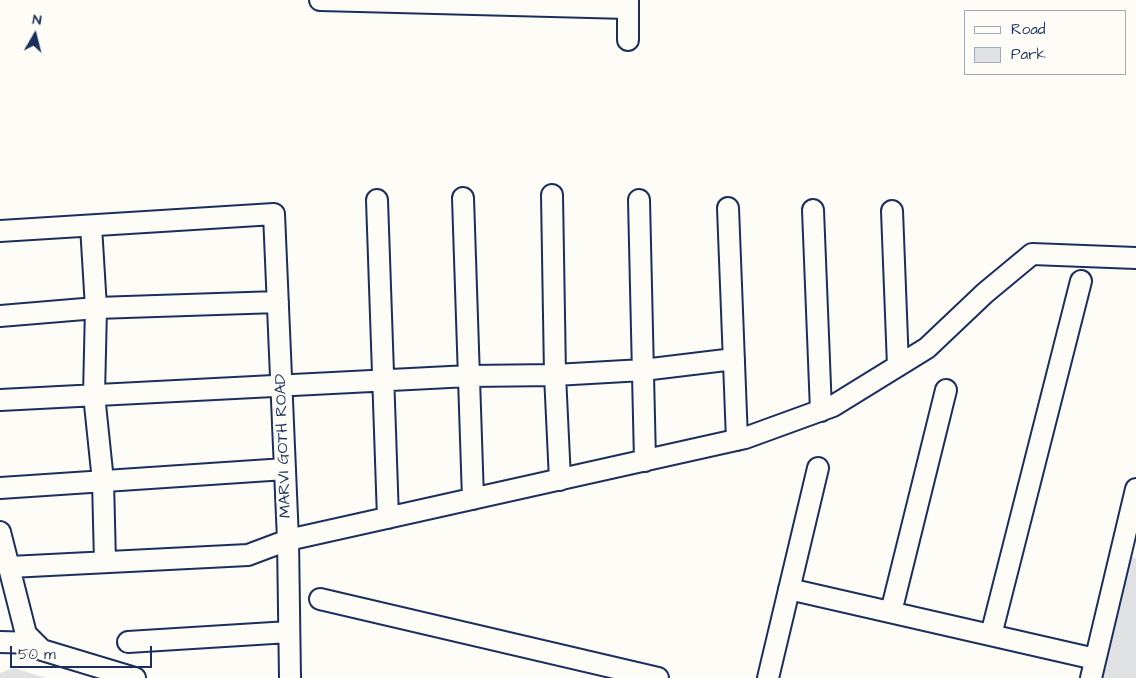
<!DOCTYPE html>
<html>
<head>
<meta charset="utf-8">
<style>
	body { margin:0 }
	#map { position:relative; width:1136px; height:678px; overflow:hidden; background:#fdfcf7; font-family:"Architects Daughter",sans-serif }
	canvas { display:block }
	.legend { position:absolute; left:964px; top:10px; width:162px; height:65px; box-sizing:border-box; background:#fdfcf7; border:1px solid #a3aaba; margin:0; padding:6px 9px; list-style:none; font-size:15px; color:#1b2f5e }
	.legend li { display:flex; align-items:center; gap:10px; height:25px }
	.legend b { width:25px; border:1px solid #a3aaba }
	.north { position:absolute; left:10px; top:10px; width:50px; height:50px; -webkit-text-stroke:4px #fdfcf7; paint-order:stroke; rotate:8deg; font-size:14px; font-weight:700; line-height:20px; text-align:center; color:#1b2f5e }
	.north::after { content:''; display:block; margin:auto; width:18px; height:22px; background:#1b2f5e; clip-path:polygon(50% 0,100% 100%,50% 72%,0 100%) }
	.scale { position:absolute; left:10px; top:646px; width:142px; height:22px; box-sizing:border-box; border:2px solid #1b2f5e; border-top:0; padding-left:6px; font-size:15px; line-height:18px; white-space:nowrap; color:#1b2f5e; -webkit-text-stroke:4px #fdfcf7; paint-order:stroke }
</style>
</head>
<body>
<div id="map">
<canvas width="1136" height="678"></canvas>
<ul class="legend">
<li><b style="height:6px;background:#fdfcf7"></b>Road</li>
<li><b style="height:14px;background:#e0e1e3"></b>Park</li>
</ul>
<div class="north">N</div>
<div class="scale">50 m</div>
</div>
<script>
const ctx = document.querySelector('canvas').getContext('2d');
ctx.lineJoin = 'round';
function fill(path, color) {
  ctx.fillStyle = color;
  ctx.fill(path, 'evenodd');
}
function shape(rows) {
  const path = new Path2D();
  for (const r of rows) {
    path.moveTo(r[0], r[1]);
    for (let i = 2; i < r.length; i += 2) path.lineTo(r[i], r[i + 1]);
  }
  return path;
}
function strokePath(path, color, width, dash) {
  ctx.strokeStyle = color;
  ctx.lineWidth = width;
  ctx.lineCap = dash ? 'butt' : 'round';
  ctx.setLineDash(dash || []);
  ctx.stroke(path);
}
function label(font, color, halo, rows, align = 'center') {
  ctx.font = font + ' "Architects Daughter",sans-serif';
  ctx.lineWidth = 5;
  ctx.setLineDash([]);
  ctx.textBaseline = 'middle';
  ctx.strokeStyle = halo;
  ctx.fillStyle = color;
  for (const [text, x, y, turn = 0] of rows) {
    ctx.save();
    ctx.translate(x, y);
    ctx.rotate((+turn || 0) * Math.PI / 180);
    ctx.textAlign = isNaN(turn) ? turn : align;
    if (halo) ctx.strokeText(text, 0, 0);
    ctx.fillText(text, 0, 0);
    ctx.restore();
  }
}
fill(shape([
	[1120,554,1136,558,1136,678,1091,678],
	[14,668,46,678,0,678,0,673]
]), '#e0e1e3');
const minor = shape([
	[320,0,628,8],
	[628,40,628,0],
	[552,195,555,375,560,480],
	[463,198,473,499],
	[377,200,388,518],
	[639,200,645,461],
	[728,208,737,440],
	[813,210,821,411],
	[892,211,898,366],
	[91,226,96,308,94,395,103,481,105,562],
	[0,231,274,214,288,540,290,678],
	[0,316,96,308,278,302],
	[0,400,469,376,555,375,643,370,734,359],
	[0,488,285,469],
	[0,532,26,634,42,650,135,678],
	[10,567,248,555,288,540,745,438,833,406,927,348,985,293,1032,254,1136,258],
	[789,589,1095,659],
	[320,599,658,678],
	[891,612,946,390],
	[991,635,1081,281],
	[0,642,35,643],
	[128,642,289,632],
	[768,678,818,468],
	[1091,678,1136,489]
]);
strokePath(minor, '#1b2f5e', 24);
strokePath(minor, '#fdfcf7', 20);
label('16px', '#1b2f5e', '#fdfcf7', [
	["MARVI GOTH ROAD",284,446,-92]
]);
</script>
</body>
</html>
